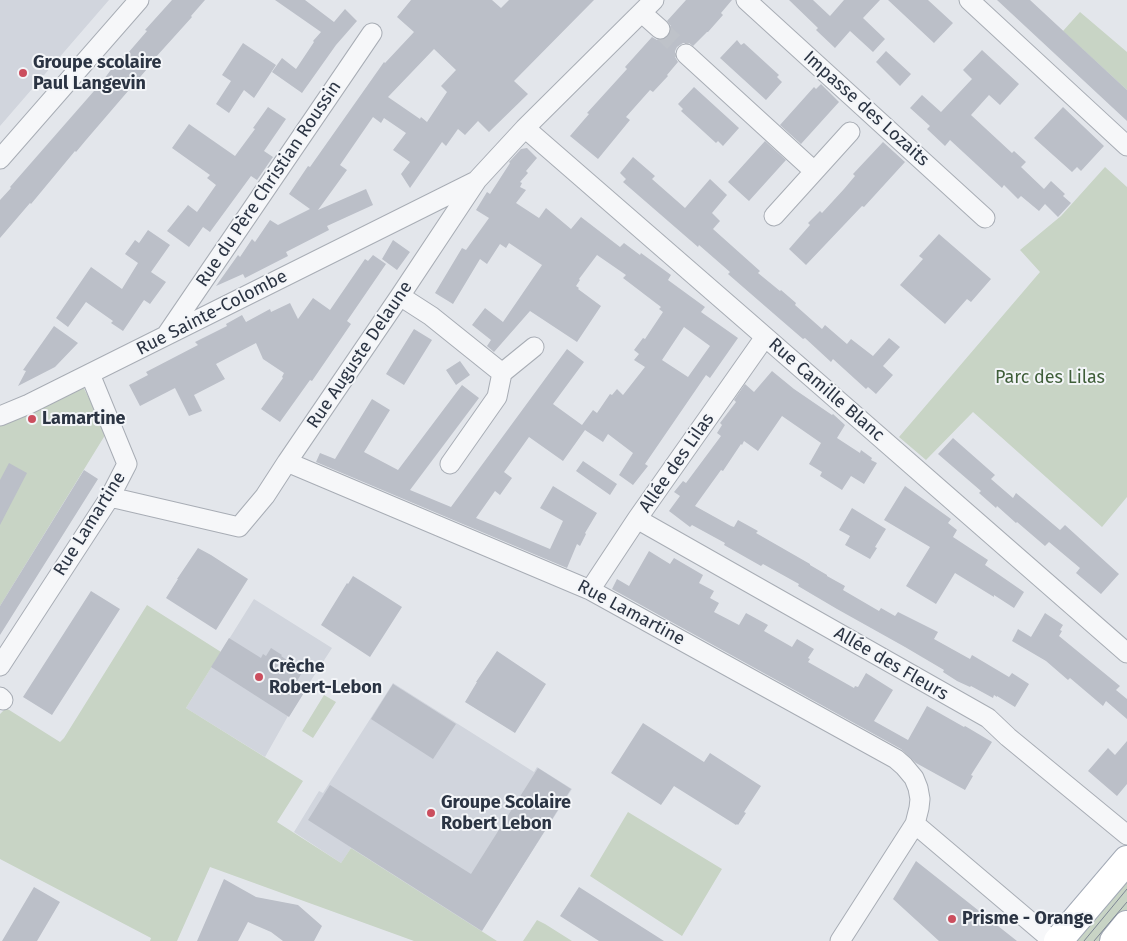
<!DOCTYPE html>
<html>
<head>
<meta charset="utf-8">
<style>
	body { margin:0 }
	canvas { display:block; background:#e3e6eb }
</style>
</head>
<body>
<canvas width="1127" height="941"></canvas>
<script>
const ctx = document.querySelector('canvas').getContext('2d');
ctx.lineJoin = 'round';
function fill(path, color) {
  ctx.fillStyle = color;
  ctx.fill(path, 'evenodd');
}
function shape(rows) {
  const path = new Path2D();
  for (const r of rows) {
    path.moveTo(r[0], r[1]);
    for (let i = 2; i < r.length; i += 2) path.lineTo(r[i], r[i + 1]);
  }
  return path;
}
function strokePath(path, color, width, dash) {
  ctx.strokeStyle = color;
  ctx.lineWidth = width;
  ctx.lineCap = dash ? 'butt' : 'round';
  ctx.setLineDash(dash || []);
  ctx.stroke(path);
}
function label(font, color, halo, rows, align = 'center') {
  ctx.font = font + ' "Fira Sans",sans-serif';
  ctx.lineWidth = 4;
  ctx.setLineDash([]);
  ctx.textBaseline = 'middle';
  ctx.strokeStyle = halo;
  ctx.fillStyle = color;
  for (const [text, x, y, turn = 0] of rows) {
    ctx.save();
    ctx.translate(x, y);
    ctx.rotate((+turn || 0) * Math.PI / 180);
    ctx.textAlign = isNaN(turn) ? turn : align;
    if (halo) ctx.strokeText(text, 0, 0);
    ctx.fillText(text, 0, 0);
    ctx.restore();
  }
}
fill(shape([
	[0,0,109,0,0,126],
	[254,599,332,648,288,716,265,757,186,708],
	[393,683,534,772,537,767,572,789,481,931,351,848,341,863,294,832,319,791,323,793]
]), '#d1d5dd');
fill(shape([
	[1080,12,1127,52,1127,90,1063,31],
	[1105,167,1127,187,1127,497,1102,527,973,412,926,460,899,437,1040,272,1020,250,1061,216],
	[82,385,107,432,0,606,0,424],
	[147,605,221,652,186,708,303,781,277,822,341,863,351,848,497,941,414,941,210,867,177,941,150,941,151,938,0,859,0,714,6,708,60,742,64,738],
	[324,695,336,702,313,738,302,731],
	[628,812,722,869,682,936,590,876],
	[1127,878,1127,912,1103,941,1074,941],
	[537,920,545,924,572,941,523,941]
]), '#c8d4c5');
fill(shape([
	[172,0,205,0,191,16,192,17,146,68,147,69,86,140,76,152,75,151,41,192,31,204,30,203,0,238,0,200,11,188,10,187,101,83,110,71,127,52,128,53,147,31,145,30],
	[275,0,305,0,334,22,345,9,357,21,336,45,302,93,272,72,282,58,296,69,314,42,313,41,321,32],
	[411,0,492,0,501,8,509,0,594,0,514,81,528,94,489,132,478,121,465,135,458,129,446,146,442,142,410,188,401,174,410,162,393,150,406,133,384,118,381,123,373,117,340,165,347,170,318,210,366,189,373,205,327,226,329,230,286,252,288,256,245,278,243,274,216,286,238,255,240,257,252,239,255,242,270,220,278,225,310,209,289,194,308,166,310,167,384,62,385,63,414,32,397,17],
	[434,49,456,70,441,86,447,92,427,122,421,117,420,119,388,97],
	[686,0,732,0,721,13,723,15,708,32,707,32,693,46,689,43,683,43,677,47,675,51,675,57,678,62,667,75,668,76,653,92,650,90,626,117,630,120,598,159,570,136,589,114,587,113,627,69,625,67,652,37,657,40,663,40,669,36,671,32,671,26,667,21],
	[789,0,813,0,830,16,844,0,880,0,863,18,885,39,873,52,850,31,835,48,816,30,818,28],
	[888,0,928,0,953,23,934,43],
	[997,0,1030,0,1127,90,1127,121],
	[737,40,741,45,744,43,779,75,777,77,782,82,766,100,720,58],
	[243,43,276,65,254,98,244,90,229,113,216,104,231,81,222,75],
	[982,50,1019,84,1000,105,989,95,971,115,1012,153,1014,151,1026,162,1021,167,1044,189,1051,181,1065,194,1063,196,1071,203,1058,217,1045,204,1039,211,1021,196,1018,199,1004,185,1002,188,950,140,945,146,927,129,930,126,910,108,922,95,941,112,972,79,963,70],
	[886,51,911,74,900,86,876,62],
	[821,84,839,102,801,144,780,125,814,87,816,89],
	[694,87,739,128,723,146,718,141,716,143,681,111,683,109,678,104],
	[268,107,286,119,264,151,273,157,257,180,251,176,210,232,203,227,189,247,167,231,188,205,197,212,216,185,207,178,210,175,172,148,189,124,235,156,255,129,253,128],
	[1063,107,1104,146,1081,171,1077,167,1072,172,1034,138],
	[765,141,786,160,749,201,728,182],
	[883,142,905,162,864,207,862,206,806,265,789,249,810,225,808,223,820,211,822,213,844,189,855,176,853,174],
	[527,148,537,158,526,171,528,173,520,182,522,183,520,187,526,190,516,203,539,218,546,208,571,229,581,217,620,247,624,243,640,255,641,253,671,275,668,280,705,307,701,312,738,338,710,378,706,375,645,464,648,466,633,485,619,475,633,453,608,434,603,442,585,430,563,461,529,437,504,472,512,478,500,495,495,491,476,518,550,549,563,521,540,508,553,486,597,513,585,533,586,534,580,546,577,544,567,568,316,462,320,453,335,459,372,399,390,410,364,452,398,470,462,385,479,398,410,490,451,507,567,349,584,362,553,404,582,425,593,410,597,413,610,394,612,395,617,389,623,395,645,367,634,360,639,354,634,350,643,338,645,339,663,312,659,309,661,307,623,278,626,275,597,255,579,279,580,280,576,286,579,288,578,289,601,306,577,342,530,311,494,352,487,346,491,340,472,325,485,308,503,322,542,265,509,243,506,248,500,244,487,264,480,259,453,304,435,293,462,248,466,250,489,218,476,210,487,192,490,194,510,163,509,162,521,149],
	[684,327,710,346,688,377,662,360],
	[633,157,655,176,652,179,685,208,710,179,727,195,712,213,720,221,713,229,760,271,758,273,780,291,781,290,796,303,795,305,822,329,825,325,847,344,851,339,873,356,889,338,900,347,883,366,893,375,876,394,868,387,866,389,833,359,831,362,805,338,803,339,781,320,728,274,730,272,699,245,698,247,623,182,626,179,620,173],
	[148,230,170,245,151,272,166,282,150,304,144,300,123,331,111,323,113,321,86,302,68,327,56,318,91,267,122,289,138,263,125,254,135,240,139,243],
	[939,234,991,279,971,302,967,299,945,324,900,285,923,259,919,256],
	[393,240,410,252,397,270,382,259],
	[373,255,386,264,347,321,351,324,312,381,310,380,280,422,261,409,283,378,282,377,284,373,263,359,256,343,216,364,225,379,194,395,202,411,189,416,175,388,140,406,129,385,148,375,146,372,198,345,195,342,227,326,226,324,242,315,246,322,270,309,271,312,290,303,298,319,313,298,330,310,365,259,368,261],
	[54,326,78,343,55,367,18,386,26,371,23,370],
	[414,329,432,340,404,385,386,374],
	[460,361,470,375,456,385,446,370],
	[772,371,794,389,832,415,833,414,845,425,837,438,860,453,861,450,872,458,871,460,877,463,864,484,851,476,842,490,820,476,822,472,809,464,821,443,782,416,758,451,744,441,742,445,741,444,723,471,721,470,695,506,731,526,734,527,738,520,758,531,756,533,810,564,810,565,827,575,827,576,845,586,843,590,879,611,881,608,895,616,898,612,938,632,934,639,970,659,972,655,1009,677,1012,673,1029,684,1015,707,997,696,997,697,994,695,993,698,971,686,970,687,957,681,943,672,944,670,905,647,837,609,798,586,799,584,763,564,761,566,724,545,725,543,692,525,690,527,669,511,680,496,674,492,683,481,686,483,721,436,717,433,722,425,720,423,736,402,734,400,745,384,754,392],
	[953,438,995,475,991,479,1013,498,1016,493,1060,530,1065,525,1119,574,1101,594,1076,573,1080,568,1049,542,1045,546,1017,522,1016,523,997,506,996,508,979,493,981,491,938,454],
	[583,461,617,484,610,495,576,471],
	[9,463,27,473,0,525,0,480],
	[84,470,98,479,0,635,0,606],
	[905,486,951,519,948,523,957,530,953,537,988,560,985,565,1024,592,1014,608,994,595,994,597,955,573,936,604,906,586,930,547,884,520],
	[852,508,886,529,875,547,877,548,870,559,845,545,850,536,839,530],
	[198,548,211,555,248,579,216,630,166,598,178,579,177,579],
	[649,551,670,564,674,558,703,575,699,583,714,591,710,598,719,603,714,612,739,625,746,613,768,625,764,631,792,647,797,639,814,649,808,658,810,659,808,662,854,688,855,686,858,687,866,673,893,690,874,721,908,740,927,706,964,727,965,726,992,742,971,775,973,776,965,790,916,763,901,749,612,589,617,579,629,586],
	[353,576,366,584,402,607,370,657,321,625,347,583,348,584],
	[91,591,120,609,52,715,23,697],
	[1045,613,1063,625,1060,630,1062,631,1059,636,1120,686,1116,690,1127,699,1127,719,1106,701,1103,706,1070,678,1068,680,1046,661,1012,641,1018,629,1031,637],
	[229,638,261,658,263,654,266,656,271,648,282,655,281,656,303,671,297,681,307,688,289,717,211,667],
	[497,651,546,684,515,733,465,702,477,682,476,682],
	[393,684,456,724,433,759,371,719],
	[643,723,704,762,710,753,761,786,744,812,746,813,738,825,737,824,736,825,674,786,661,805,611,773],
	[1127,741,1127,784,1117,796,1088,771,1108,748,1115,755],
	[538,768,571,789,482,931,308,820,330,785,471,874],
	[916,861,1017,941,939,941,893,899],
	[224,879,256,897,298,905,322,926,314,941,283,941,271,932,248,922,238,941,197,941],
	[34,887,60,902,37,941,2,941],
	[579,887,664,941,599,941,560,916]
]), '#bbbfc8');
strokePath(shape([
	[660,29,686,54]
]), '#bec2c9', 19, [19, 9]);
const minor = shape([
	[746,0,985,218],
	[969,0,1127,146],
	[642,13,660,29],
	[686,54,814,171],
	[525,128,747,321,1127,653],
	[0,159,139,0],
	[774,216,850,132],
	[400,296,431,316,502,373],
	[167,334,372,33],
	[0,416,29,404,476,181],
	[287,462,590,590,896,759,904,766,914,778,918,788,920,799,919,808,915,824,840,941],
	[450,464,497,397,502,373,534,347],
	[110,497,239,527,265,496,287,462,400,296,477,180,525,128,654,0],
	[637,519,988,718,1008,737,1127,835],
	[590,590,637,519,765,337],
	[0,666,110,497,127,464,90,374],
	[0,697,3,700],
	[915,824,1053,941]
]);
const primary = shape([
	[1058,941,1127,860],
	[1114,941,1127,925]
]);
strokePath(minor, '#a8adb5', 21);
strokePath(primary, '#a3aab6', 30);
strokePath(minor, '#f6f7f9', 19);
strokePath(primary, '#fff', 28);
strokePath(shape([
	[1084,941,1127,889],
	[1094,941,1127,902]
]), '#7d8594', 1);
for (const [x, y, r, color] of [
	[23,73,5,"#cb4e5e"],
	[32,419,5,"#cb4e5e"],
	[259,677,5,"#cb4e5e"],
	[431,813,5,"#cb4e5e"],
	[952,919,5,"#cb4e5e"]
]) {
  const dot = new Path2D();
  dot.arc(x, y, r, 0, 2 * Math.PI);
  ctx.fillStyle = color;
  ctx.fill(dot);
  strokePath(dot, '#f3f5f8', 2);
}
label('bold 18px', '#2b3443', '#f3f5f8', [
	["Groupe scolaire",33,63],
	["Paul Langevin",33,84],
	["Lamartine",42,419],
	["Crèche",269,667],
	["Robert-Lebon",269,688],
	["Groupe Scolaire",441,803],
	["Robert Lebon",441,824],
	["Prisme - Orange",962,919]
], 'left');
label('18px', '#2b3443', '#f3f5f8', [
	["Impasse des Lozaits",866,109,42],
	["Rue du Père Christian Roussin",269,184,-56],
	["Rue Sainte-Colombe",212,313,-27],
	["Rue Auguste Delaune",360,355,-56],
	["Rue Camille Blanc",826,390,41],
	["Allée des Lilas",677,463,-55],
	["Rue Lamartine",90,524,-58],
	["Rue Lamartine",631,613,28],
	["Allée des Fleurs",891,664,30]
]);
label('18px', '#3f5e39', '#f3f5f8', [
	["Parc des Lilas",1050,378]
]);
</script>
</body>
</html>
